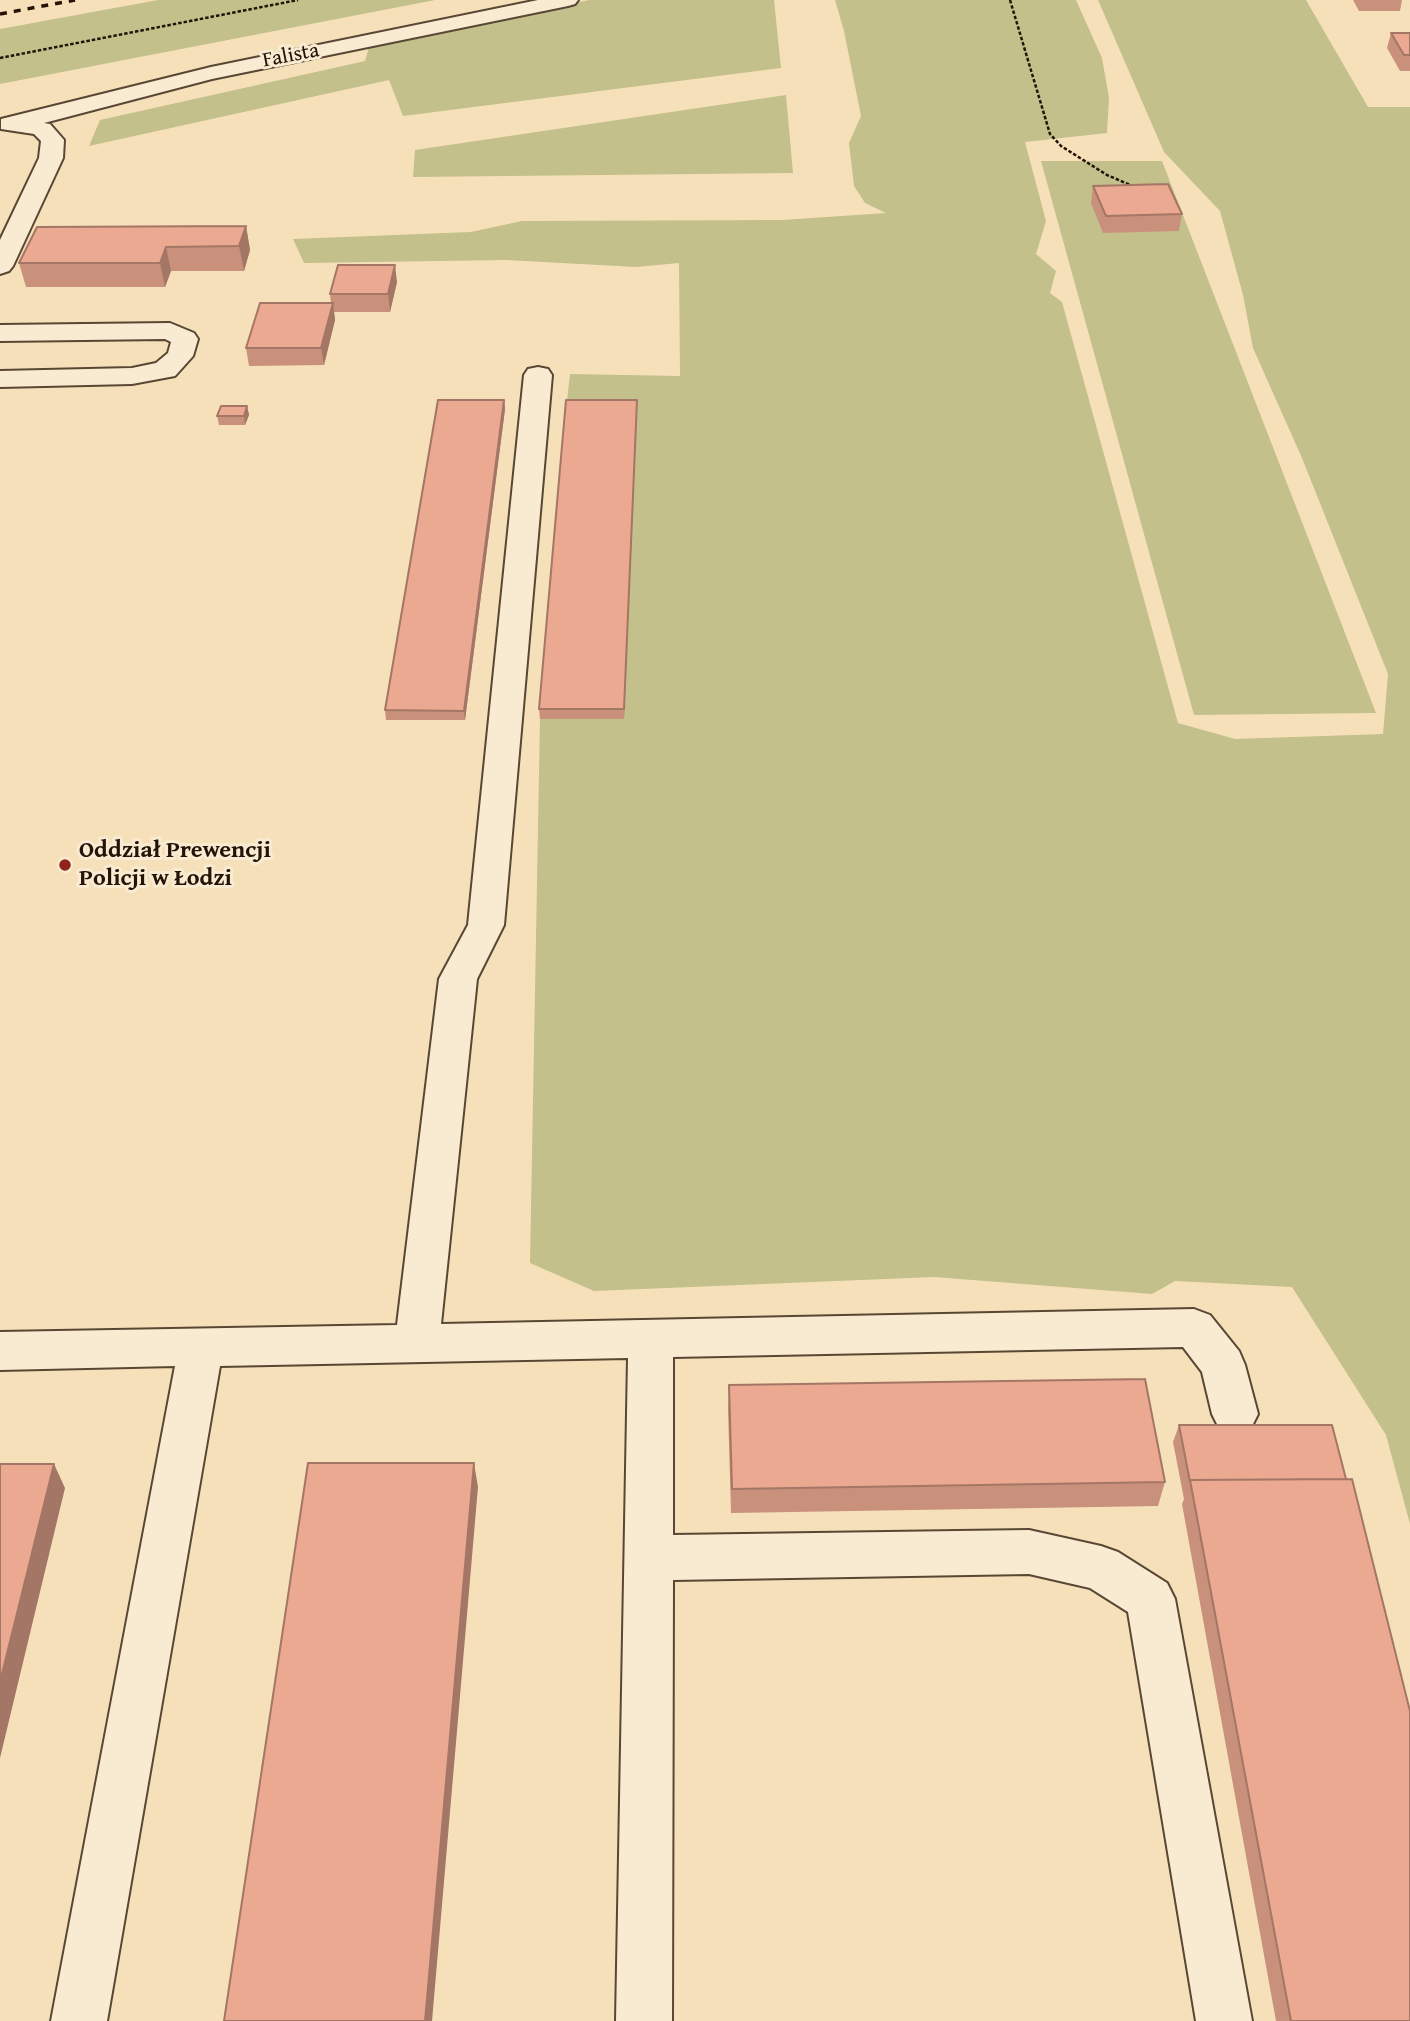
<!DOCTYPE html>
<html>
<head>
<meta charset="utf-8">
<style>
	body { margin:0 }
	canvas { display:block; background:#f6e0b9 }
</style>
</head>
<body>
<canvas width="1410" height="2021"></canvas>
<script>
const ctx = document.querySelector('canvas').getContext('2d');
ctx.lineJoin = 'round';
function fill(path, color) {
  ctx.fillStyle = color;
  ctx.fill(path, 'evenodd');
}
function shape(rows) {
  const path = new Path2D();
  for (const r of rows) {
    path.moveTo(r[0], r[1]);
    for (let i = 2; i < r.length; i += 2) path.lineTo(r[i], r[i + 1]);
  }
  return path;
}
function strokePath(path, color, width, dash) {
  ctx.strokeStyle = color;
  ctx.lineWidth = width;
  ctx.lineCap = dash ? 'butt' : 'round';
  ctx.setLineDash(dash || []);
  ctx.stroke(path);
}
function label(font, color, halo, rows, align = 'center') {
  ctx.font = font + ' "Gentium Book Plus",serif';
  ctx.lineWidth = 6;
  ctx.setLineDash([]);
  ctx.textBaseline = 'middle';
  ctx.strokeStyle = halo;
  ctx.fillStyle = color;
  for (const [text, x, y, turn = 0] of rows) {
    ctx.save();
    ctx.translate(x, y);
    ctx.rotate((+turn || 0) * Math.PI / 180);
    ctx.textAlign = isNaN(turn) ? turn : align;
    if (halo) ctx.strokeText(text, 0, 0);
    ctx.fillText(text, 0, 0);
    ctx.restore();
  }
}
fill(shape([
	[158,0,435,0,0,84,0,29],
	[589,0,774,0,781,68,403,116,389,80,89,146,100,120,365,61,369,47],
	[835,0,1076,0,1102,58,1109,98,1107,133,1025,142,1046,221,1036,254,1056,271,1050,293,1062,302,1178,723,1235,739,1383,734,1388,674,1302,458,1253,348,1243,295,1220,211,1164,152,1098,0,1306,0,1368,107,1410,107,1410,1524,1386,1435,1292,1287,1175,1281,1152,1294,934,1277,594,1291,530,1263,540,719,624,718,637,409,566,409,570,374,680,376,679,263,636,267,506,260,304,263,293,239,471,232,522,221,782,220,886,213,865,203,854,186,849,143,861,116,844,31],
	[786,95,793,173,413,177,415,150],
	[1041,161,1162,161,1376,713,1194,715]
]), '#c3c08b');
const minor = shape([
	[538,0,578,0,575,4,568,6,212,79,44,123,50,124,64,140,63,158,13,266,9,271,0,274,0,240,39,158,41,141,34,134,1,129,1,119,211,67,538,0],
	[170,323,194,333,198,339,193,356,175,376,132,384,0,387,0,371,132,368,156,363,168,353,171,342,165,339,0,341,0,325,170,323],
	[538,367,548,369,552,375,504,925,477,979,441,1324,1194,1309,1210,1315,1239,1351,1245,1365,1258,1414,1251,1428,1235,1434,1219,1428,1212,1414,1202,1372,1183,1347,673,1357,673,1535,1029,1530,1101,1546,1118,1552,1167,1583,1175,1599,1252,2021,1196,2021,1128,1612,1090,1588,1029,1574,673,1580,672,2021,616,2021,628,1358,220,1366,107,2021,51,2021,175,1366,0,1370,0,1332,397,1325,439,979,468,925,524,375,528,369,538,367]
]);
strokePath(minor, '#584734', 4);
strokePath(shape([
	[1010,0,1050,134,1061,146,1107,175,1135,187],
	[0,58,298,0]
]), '#231407', 2.5, [3.5, 2]);
fill(minor, '#f9ebd2');
strokePath(shape([
	[0,14,75,0]
]), '#231407', 3.5, [7, 7]);
fill(shape([
	[1353,0,1402,0,1400,11,1359,11],
	[1391,33,1410,33,1410,71,1400,71,1387,48],
	[1093,186,1182,214,1179,231,1103,233,1091,203],
	[246,226,250,250,244,271,171,271,165,287,26,287,19,263],
	[397,282,390,312,334,312,335,320,324,365,249,366,246,348,331,303,330,294],
	[504,400,505,409,465,720,386,720,385,710],
	[247,406,249,415,245,425,219,425,217,416],
	[637,409,624,719,540,719,539,709],
	[729,1385,1165,1482,1158,1506,731,1513,728,1410],
	[1179,1425,1410,2021,1276,2021,1182,1504,1184,1499,1173,1442]
]), '#c9917c');
fill(shape([
	[246,226,250,250,244,271,239,246],
	[166,247,171,271,165,287,160,263],
	[395,265,397,282,390,312,388,294],
	[333,303,335,320,324,365,321,348],
	[504,400,505,409,465,720,464,711],
	[637,400,637,409,624,719,624,709],
	[247,406,249,415,245,425,244,416],
	[474,1463,478,1487,432,2021,425,2021],
	[54,1464,65,1488,0,1758,0,1682]
]), '#a47665');
const building = shape([
	[1391,33,1410,33,1410,55,1404,55,1391,33],
	[1168,184,1182,214,1106,216,1093,186,1168,184],
	[246,226,239,246,166,247,160,263,19,263,37,227,246,226],
	[338,265,395,265,388,294,330,294,338,265],
	[260,303,333,303,321,348,246,348,260,303],
	[438,400,504,400,464,711,385,710,438,400],
	[566,400,637,400,624,709,539,709,566,400],
	[221,406,247,406,244,416,217,416,221,406],
	[1145,1379,1165,1482,732,1489,729,1385,1145,1379],
	[1179,1425,1332,1425,1346,1479,1190,1480,1190,1482,1179,1425],
	[308,1463,474,1463,425,2021,224,2021,308,1463],
	[0,1464,54,1464,0,1682,0,1464],
	[1352,1479,1410,1711,1410,2021,1291,2021,1190,1480,1352,1479]
]);
fill(building, '#eaa990');
strokePath(building, '#a47665', 2);
for (const [x, y, r, color] of [
	[65,865,7,"#8f2418"]
]) {
  const dot = new Path2D();
  dot.arc(x, y, r, 0, 2 * Math.PI);
  ctx.fillStyle = color;
  ctx.fill(dot);
  strokePath(dot, '#f9ebd2', 2.5);
}
label('21px', '#231407', '#f9ebd2', [
	["Falista",291,56,-11]
]);
label('bold 24px', '#231407', '#f9ebd2', [
	["Oddział Prewencji",79,851],
	["Policji w Łodzi",79,879]
], 'left');
</script>
</body>
</html>
